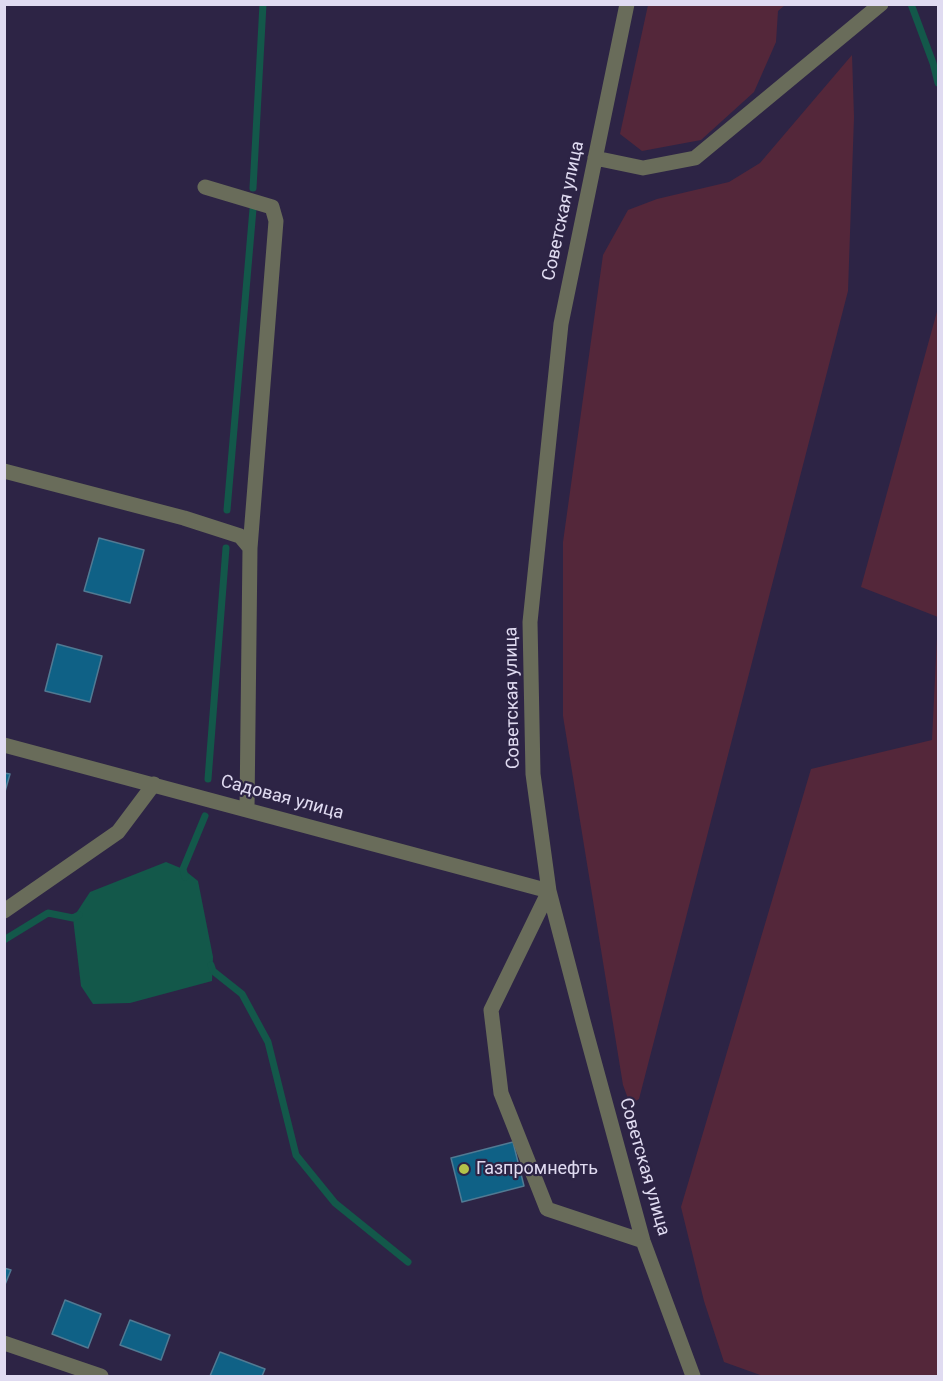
<!DOCTYPE html>
<html>
<head>
<meta charset="utf-8">
<style>
	body { margin:0 }
	#map { position:relative; width:943px; height:1381px; overflow:hidden; background:#2d2445; font-family:Roboto,sans-serif }
	canvas { display:block }
	.frame { position:absolute; inset:0; border:6px solid #e0dbf1; pointer-events:none }
</style>
</head>
<body>
<div id="map">
<canvas width="943" height="1381"></canvas>
<div class="frame"></div>
</div>
<script>
const ctx = document.querySelector('canvas').getContext('2d');
ctx.lineJoin = 'round';
function fill(path, color) {
  ctx.fillStyle = color;
  ctx.fill(path, 'evenodd');
}
function shape(rows) {
  const path = new Path2D();
  for (const r of rows) {
    path.moveTo(r[0], r[1]);
    for (let i = 2; i < r.length; i += 2) path.lineTo(r[i], r[i + 1]);
  }
  return path;
}
function strokePath(path, color, width, dash) {
  ctx.strokeStyle = color;
  ctx.lineWidth = width;
  ctx.lineCap = dash ? 'butt' : 'round';
  ctx.setLineDash(dash || []);
  ctx.stroke(path);
}
function label(font, color, halo, rows, align = 'center') {
  ctx.font = font + ' Roboto,sans-serif';
  ctx.lineWidth = 4.5;
  ctx.setLineDash([]);
  ctx.textBaseline = 'middle';
  ctx.strokeStyle = halo;
  ctx.fillStyle = color;
  for (const [text, x, y, turn = 0] of rows) {
    ctx.save();
    ctx.translate(x, y);
    ctx.rotate((+turn || 0) * Math.PI / 180);
    ctx.textAlign = isNaN(turn) ? turn : align;
    if (halo) ctx.strokeText(text, 0, 0);
    ctx.fillText(text, 0, 0);
    ctx.restore();
  }
}
fill(shape([
	[648,5,785,5,778,11,776,42,754,92,701,140,642,151,620,134],
	[852,55,854,117,848,291,639,1099,630,1104,623,1085,563,716,563,542,603,255,628,210,657,199,729,182,760,163],
	[938,308,938,1376,763,1376,724,1362,704,1301,681,1207,811,769,932,740,938,617,861,587]
]), '#54273a');
fill(shape([
	[166,862,183,869,198,881,213,957,212,981,130,1003,93,1004,81,986,73,918,90,892]
]), '#13584a');
strokePath(shape([
	[911,4,933,63,938,83],
	[253,188,263,4],
	[227,510,253,209],
	[208,779,226,548],
	[185,877,183,869,205,816],
	[4,940,48,913,73,918,79,915],
	[211,965,213,971,242,994,268,1042,296,1155,335,1203,408,1262]
]), '#13584a', 7);
const building = shape([
	[99,538,144,550,130,603,84,591,99,538],
	[57,644,102,656,90,702,45,691,57,644],
	[4,773,10,774,4,795,4,773],
	[513,1142,524,1186,462,1202,451,1158,513,1142],
	[4,1268,11,1270,4,1287,4,1268],
	[65,1300,101,1314,88,1348,52,1334,65,1300],
	[130,1320,170,1335,161,1360,120,1345,130,1320],
	[220,1352,265,1369,262,1376,210,1376,220,1352]
]);
fill(building, '#0f6186');
strokePath(building, '#517a93', 1.5);
strokePath(shape([
	[627,4,561,324,530,622,533,774,549,891,583,1021,643,1241,693,1376],
	[595,158,643,168,695,158,881,4],
	[205,187,272,207,276,221,250,548],
	[4,471,184,518,240,536,250,548,247,809],
	[4,745,549,891,491,1010,501,1093,547,1209,643,1241],
	[4,911,118,832,154,784],
	[4,1343,101,1376]
]), '#696c5a', 15);
for (const [x, y, r, color] of [
	[464,1169,6,"#b4c24a"]
]) {
  const dot = new Path2D();
  dot.arc(x, y, r, 0, 2 * Math.PI);
  ctx.fillStyle = color;
  ctx.fill(dot);
  strokePath(dot, '#2d2445', 2);
}
label('18px', '#e0dbf1', '#2d2445', [
	["Советская улица",564,211,-78],
	["Советская улица",513,698,-91],
	["Садовая улица",282,798,15],
	["Советская улица",644,1167,74]
]);
label('18px', '#e0dbf1', '#2d2445', [
	["Газпромнефть",476,1169]
], 'left');
</script>
</body>
</html>
